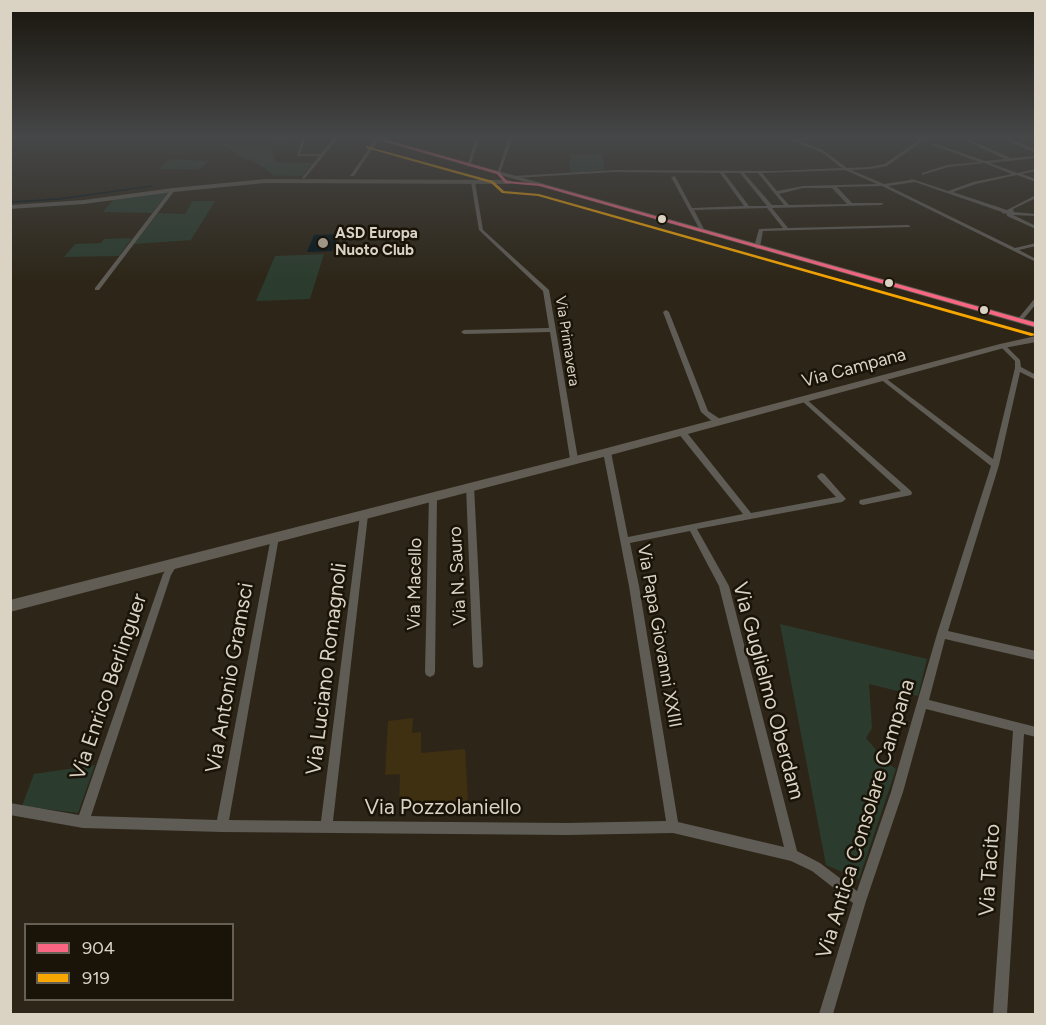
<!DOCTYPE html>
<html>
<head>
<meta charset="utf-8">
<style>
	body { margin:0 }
	#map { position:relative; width:1046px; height:1025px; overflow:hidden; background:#2d2618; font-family:Figtree,sans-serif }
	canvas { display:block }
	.frame { position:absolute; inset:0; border:12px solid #dad2c3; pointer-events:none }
	.legend { position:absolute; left:24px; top:923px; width:210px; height:78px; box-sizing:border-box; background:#191308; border:2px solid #665f53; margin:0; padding:8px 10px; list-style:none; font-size:18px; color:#dad2c3 }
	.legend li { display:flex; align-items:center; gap:12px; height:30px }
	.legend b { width:30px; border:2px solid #665f53 }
</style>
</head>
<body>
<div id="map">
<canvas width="1046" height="1025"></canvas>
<div class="frame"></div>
<ul class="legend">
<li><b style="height:8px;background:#fa6682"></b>904</li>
<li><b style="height:8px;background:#f7a600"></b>919</li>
</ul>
</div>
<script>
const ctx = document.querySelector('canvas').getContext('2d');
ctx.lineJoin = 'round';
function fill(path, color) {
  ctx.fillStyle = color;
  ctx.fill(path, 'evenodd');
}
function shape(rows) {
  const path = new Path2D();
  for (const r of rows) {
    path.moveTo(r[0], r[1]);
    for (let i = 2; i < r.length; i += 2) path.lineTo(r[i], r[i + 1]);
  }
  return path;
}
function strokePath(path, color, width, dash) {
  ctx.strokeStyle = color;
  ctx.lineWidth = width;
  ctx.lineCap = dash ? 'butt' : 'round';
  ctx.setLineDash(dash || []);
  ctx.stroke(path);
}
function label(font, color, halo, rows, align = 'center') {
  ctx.font = font + ' Figtree,sans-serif';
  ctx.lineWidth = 5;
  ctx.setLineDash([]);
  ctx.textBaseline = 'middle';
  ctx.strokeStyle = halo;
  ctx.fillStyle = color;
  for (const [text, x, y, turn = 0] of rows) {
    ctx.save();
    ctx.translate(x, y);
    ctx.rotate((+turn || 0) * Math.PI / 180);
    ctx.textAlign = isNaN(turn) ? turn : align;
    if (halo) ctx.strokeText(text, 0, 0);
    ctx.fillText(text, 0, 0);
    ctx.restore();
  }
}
fill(shape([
	[413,718,412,733,421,732,421,753,465,749,468,801,399,808,400,774,385,775,388,721]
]), '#3f3011');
fill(shape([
	[223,141,233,147,272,146,276,162,313,163,302,176,274,175,251,159,246,160,221,143],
	[570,154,603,154,604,170,570,173],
	[171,159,210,161,198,170,158,169],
	[168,192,152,213,103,212,113,200],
	[193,201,215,201,191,240,134,244,158,213,185,214],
	[132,238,119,256,64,257,75,244,101,243,104,239],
	[324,254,310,299,256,301,275,256],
	[780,624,927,659,918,696,869,684,872,728,866,738,877,751,878,756,896,769,859,879,826,865],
	[95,765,78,813,22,806,34,774]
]), '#2b3c2e');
fill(shape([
	[338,234,332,251,307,252,314,235]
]), '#04171e');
strokePath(shape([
	[10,202,59,199,152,186]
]), '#04171e', 1.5);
fill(shape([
	[281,137,313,137,306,138,300,154,321,154,335,137,339,137,304,179,302,178,319,156,297,156,302,139,271,140,269,139,281,137],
	[476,137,480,137,470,166,467,167,476,137],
	[509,137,513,137,500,173,497,174,509,137],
	[781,137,788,137,794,140,812,137,798,141,823,150,847,168,870,167,885,164,923,137,928,137,887,166,870,169,851,170,884,184,910,180,912,179,948,191,973,182,1012,174,984,163,948,167,922,175,922,173,947,165,979,162,933,145,933,143,985,161,1005,159,966,141,966,139,968,139,1011,158,1036,156,1036,158,990,163,1017,173,1036,169,1036,171,1022,174,1036,179,1036,182,1017,175,976,184,953,192,1007,210,1036,195,1036,198,1013,209,1014,212,1036,214,1036,216,1013,215,1036,226,1036,229,1007,216,1007,214,1002,213,1002,212,915,182,888,186,1015,248,1036,243,1036,246,1019,250,1036,259,1036,262,882,186,837,187,852,203,883,203,883,204,881,205,772,208,788,228,908,225,910,226,910,227,763,231,760,247,757,249,754,247,759,229,783,228,767,208,694,210,705,231,701,232,671,177,675,176,692,208,744,206,720,173,615,172,514,178,512,177,514,176,615,170,776,171,842,168,821,152,781,137],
	[845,170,877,184,803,186,777,191,762,173,845,170],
	[724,173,740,173,767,206,749,206,724,173],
	[744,173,758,173,784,205,772,205,744,173],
	[803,188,832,188,847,204,789,205,779,194,803,188],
	[1033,137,1036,137,1036,138,1034,138,1033,137],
	[376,138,379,139,354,176,350,176,376,138],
	[1009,139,1036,150,1036,153,1008,141,1009,139],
	[473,181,475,182,483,230,549,290,578,459,577,461,571,461,570,459,550,332,464,334,461,332,464,330,549,328,543,291,479,230,471,182,473,181],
	[171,189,175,190,99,290,95,290,95,288,171,189],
	[1036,297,1036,304,1021,322,1017,322,1017,320,1036,297],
	[666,310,669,312,708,411,720,419,721,421,720,423,714,423,701,412,663,312,666,310],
	[1003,344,1005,345,1020,360,1021,367,1036,375,1036,380,1020,372,999,465,948,631,1036,651,1036,660,945,639,929,700,1036,727,1036,737,1024,734,1007,1014,993,1014,1013,731,926,709,903,792,866,901,833,1014,819,1014,853,903,812,871,791,861,673,833,567,835,222,832,83,828,10,815,10,803,79,815,163,574,170,563,173,562,176,563,177,565,171,575,91,816,217,820,271,537,272,535,275,534,278,535,279,537,229,820,321,821,360,515,364,512,368,515,333,821,567,823,666,821,629,586,603,452,607,449,611,452,628,537,743,514,678,433,677,431,681,429,684,429,751,513,836,497,818,478,817,476,821,473,824,474,846,499,842,502,697,529,729,586,797,851,820,863,857,891,891,792,937,634,991,466,879,378,880,377,884,377,993,459,1015,368,1015,361,1000,346,1003,344],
	[690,531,719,586,784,847,678,822,639,586,630,543,690,531],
	[803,397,805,398,911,491,912,493,911,495,863,505,860,504,859,502,860,500,901,491,801,400,801,398,803,397],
	[470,483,474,486,483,664,482,667,478,668,474,667,473,664,466,486,470,483],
	[433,493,437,496,435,672,434,675,430,677,426,675,425,672,429,496,433,493]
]), '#5f5c56');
fill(shape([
	[367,137,377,137,1036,322,1036,328,367,137],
	[265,179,509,180,512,182,509,184,265,183,173,192,84,204,10,209,10,205,84,200,173,188,265,179],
	[1036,336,1036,342,1004,348,607,456,10,612,10,600,607,448,1000,344,1036,336]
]), '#615d54');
fill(shape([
	[376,137,499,172,507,181,541,184,1036,323,1036,327,540,186,505,183,497,174,370,137,376,137]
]), '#fa6682');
fill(shape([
	[366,146,493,181,504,191,539,194,1035,334,1036,335,1031,336,538,196,502,193,491,183,366,148,366,146]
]), '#f7a600');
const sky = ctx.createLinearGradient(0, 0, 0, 281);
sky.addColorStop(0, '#19150d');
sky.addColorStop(0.49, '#464748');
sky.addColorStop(1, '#46474800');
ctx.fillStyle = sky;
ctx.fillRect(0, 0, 1046, 281);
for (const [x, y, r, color] of [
	[662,219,5,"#dad2c3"],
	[323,243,6,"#9d9687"],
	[889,283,5,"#dad2c3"],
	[984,310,5,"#dad2c3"]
]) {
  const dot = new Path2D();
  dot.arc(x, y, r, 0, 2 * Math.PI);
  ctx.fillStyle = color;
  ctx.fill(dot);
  strokePath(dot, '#191308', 2);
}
label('bold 15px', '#dad2c3', '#191308', [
	["ASD Europa",335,234],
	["Nuoto Club",335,251]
], 'left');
label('15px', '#dad2c3', '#191308', [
	["Via Primavera",567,341,81]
]);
label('18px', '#dad2c3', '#191308', [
	["Via Campana",854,368,-15],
	["Via N. Sauro",458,576,-93],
	["Via Macello",415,584,-89],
	["Via Papa Giovanni XXIII",659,636,80]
]);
label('21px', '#dad2c3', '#191308', [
	["Via Luciano Romagnoli",327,669,-83],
	["Via Antonio Gramsci",230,678,-80],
	["Via Enrico Berlinguer",109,687,-71],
	["Via Guglielmo Oberdam",768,691,75],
	["Via Pozzolaniello",443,808],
	["Via Antica Consolare Campana",866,819,-73],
	["Via Tacito",990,870,-86]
]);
</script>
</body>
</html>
